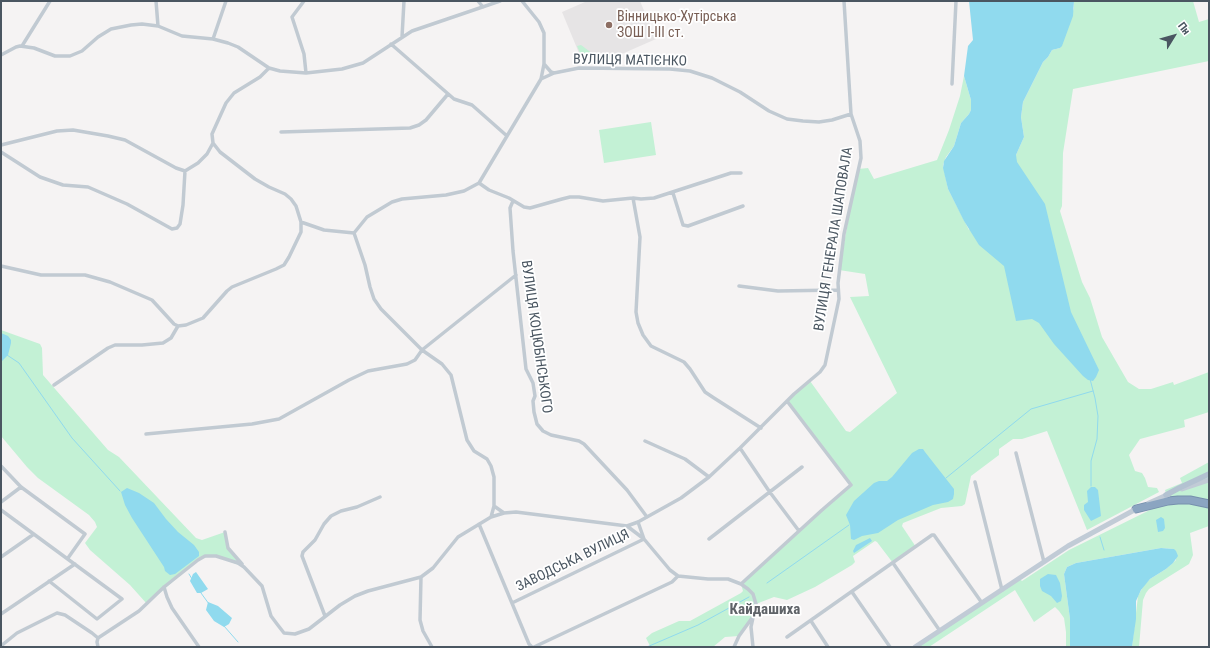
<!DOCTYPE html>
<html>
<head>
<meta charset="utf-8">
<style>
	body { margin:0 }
	#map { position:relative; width:1210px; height:648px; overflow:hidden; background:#f5f3f3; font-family:"Roboto Condensed",sans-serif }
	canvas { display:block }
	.frame { position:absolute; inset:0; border:2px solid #4a5661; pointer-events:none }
	.north { position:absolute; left:1154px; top:16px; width:40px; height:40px; -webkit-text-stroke:3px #fff; paint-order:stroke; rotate:53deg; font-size:11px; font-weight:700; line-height:16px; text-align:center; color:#4a5661 }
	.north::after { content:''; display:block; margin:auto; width:14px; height:18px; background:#4a5661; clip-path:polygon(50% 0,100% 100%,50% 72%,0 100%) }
</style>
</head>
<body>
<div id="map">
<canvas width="1210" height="648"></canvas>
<div class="frame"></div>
<div class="north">Пн</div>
</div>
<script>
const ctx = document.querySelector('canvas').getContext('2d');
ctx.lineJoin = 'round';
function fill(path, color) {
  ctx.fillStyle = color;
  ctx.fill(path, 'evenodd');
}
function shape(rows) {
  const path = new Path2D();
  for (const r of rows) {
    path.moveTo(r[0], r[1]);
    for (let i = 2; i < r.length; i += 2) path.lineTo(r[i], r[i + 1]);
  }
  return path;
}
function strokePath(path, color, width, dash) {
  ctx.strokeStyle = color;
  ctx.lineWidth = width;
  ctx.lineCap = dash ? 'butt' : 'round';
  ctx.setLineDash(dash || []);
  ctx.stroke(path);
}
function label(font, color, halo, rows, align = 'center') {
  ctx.font = font + ' "Roboto Condensed",sans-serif';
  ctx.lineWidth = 3.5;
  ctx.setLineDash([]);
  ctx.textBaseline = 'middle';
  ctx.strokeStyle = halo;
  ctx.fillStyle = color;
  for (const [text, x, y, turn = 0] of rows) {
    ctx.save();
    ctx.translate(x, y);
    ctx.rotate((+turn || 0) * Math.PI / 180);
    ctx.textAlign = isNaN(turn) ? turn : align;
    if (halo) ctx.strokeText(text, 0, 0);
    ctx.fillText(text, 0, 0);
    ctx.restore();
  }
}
fill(shape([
	[584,1,640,1,656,39,599,64,579,53,562,12,585,2]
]), '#e6e4e5');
fill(shape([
	[1074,1,1193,1,1199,22,1209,19,1209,61,1073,89,1063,153,1062,206,1060,211,1082,282,1090,298,1102,337,1128,382,1139,389,1151,389,1173,382,1174,385,1209,372,1209,412,1184,420,1185,427,1140,439,1129,455,1135,471,1142,473,1145,478,1148,487,1157,488,1159,492,1087,530,1047,431,1022,439,1013,439,999,449,999,455,971,476,965,504,962,506,941,508,903,523,902,526,916,547,893,563,877,542,875,541,853,556,855,562,852,565,815,587,787,600,774,597,756,604,755,612,739,636,725,637,713,647,647,647,650,646,646,638,652,633,679,621,690,621,741,593,743,591,741,584,851,485,787,401,810,381,846,431,850,432,897,393,850,297,869,296,865,274,839,270,858,169,868,168,874,179,937,160,949,130,960,96,964,76,971,100,971,110,969,114,961,123,954,146,946,157,943,165,948,189,969,230,1016,160,1016,155,1024,137,1021,117,1023,102,1043,62,1048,57,1052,50,1060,48,1074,8],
	[581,45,601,60,610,56,611,58,599,63,580,53,577,46],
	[651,122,656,155,604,163,599,130],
	[1,330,40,344,42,348,43,375,108,450,119,457,196,538,202,540,225,532,227,546,244,567,213,555,198,560,147,604,130,585,90,550,85,543,97,527,95,522,89,515,38,478,27,467,1,436],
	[1209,462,1209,526,1190,533,1193,555,1189,564,1149,589,1146,593,1143,600,1139,647,1132,647,1138,596,1144,585,1150,579,1166,569,1176,560,1174,549,1161,548,1076,563,1067,567,1064,574,1070,619,1070,647,1066,647,1066,632,1064,618,1059,611,1055,607,1034,622,1015,590,929,647,915,647,1019,578,1022,581,1069,550,1168,501,1165,490,1182,483,1180,478]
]), '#c3f1d5');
fill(shape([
	[969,1,1074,1,1073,16,1062,46,1060,48,1052,50,1048,57,1043,62,1023,102,1021,117,1024,137,1016,155,1017,162,1045,204,1071,312,1099,370,1096,377,1093,381,1088,380,1083,376,1054,344,1039,323,1032,319,1016,321,1004,266,979,245,964,221,948,189,943,168,944,161,954,146,961,123,969,114,971,110,971,100,964,76,968,46,973,40],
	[1,333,8,336,11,340,11,343,8,355,1,362],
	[919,449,923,449,925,452,954,489,954,494,953,499,948,502,933,505,898,520,878,533,862,536,854,540,851,539,850,525,846,515,854,501,874,483,879,481,887,481,892,477,912,453],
	[1091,487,1095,487,1098,490,1101,516,1091,521,1084,510,1084,505,1088,502,1087,491],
	[127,488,139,493,154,503,166,519,178,532,194,545,199,552,199,556,175,574,170,575,165,571,164,567,132,518,125,505,121,492],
	[1161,517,1164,519,1165,528,1163,531,1158,532,1156,520],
	[870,538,872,541,854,553,853,551,856,545],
	[1161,548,1174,549,1176,551,1178,556,1173,563,1166,569,1150,579,1141,590,1136,601,1136,619,1132,647,1070,647,1070,619,1064,574,1067,567,1076,563],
	[196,572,208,589,201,593,197,593,190,581,193,574],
	[1048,574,1056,575,1060,583,1062,596,1061,601,1057,603,1051,596,1042,591,1040,586,1040,579],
	[208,602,218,606,232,618,229,624,224,627,214,621,206,610]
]), '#90daee');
strokePath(shape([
	[7,355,19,363,72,438,120,491],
	[1090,379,1095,398,1098,416,1097,439,1091,461,1091,486],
	[946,478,1031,409,1093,391],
	[1100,537,1104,550],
	[189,574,192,579],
	[767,583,849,525],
	[201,593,209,604],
	[224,626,238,642],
	[647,647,698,625,749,597]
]), '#90daee', 1);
const highway = shape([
	[1136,509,1168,501,1178,500,1190,500,1209,504]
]);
strokePath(highway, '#7690ad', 9);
strokePath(shape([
	[156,1,158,26],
	[304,1,292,17,304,54,306,73],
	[478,1,483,7],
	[522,1,539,22,544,33,544,64,541,79],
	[402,37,404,1],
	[213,39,226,1],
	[391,44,454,99,472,105,507,136],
	[22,46,50,1],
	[1,55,16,47,20,46,34,48,55,56,70,56,82,51,98,37,111,29,131,25,142,24,158,26,182,36,213,39,228,43,238,47,269,68,280,71,306,73,342,69,363,63,412,31,500,1],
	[544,64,551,72,554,73],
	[952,84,956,1],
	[281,132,410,128,419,125,426,120,448,94],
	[1,145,57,131,73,130,108,136,125,140,176,168,185,171,198,163,207,154,213,143],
	[1,152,40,177,63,185,88,187,127,204,172,229,177,228,180,224,183,205,185,171],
	[479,183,489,190,509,198,524,207,530,208,562,199,570,197,579,197,603,201,633,198,641,199,654,198,731,173,741,173],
	[673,193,683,225,688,226,743,206],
	[633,198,640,237,636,312,638,323,643,335,651,346,684,362,690,369,705,392,714,398,761,428],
	[513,201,510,208,513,251,526,369,533,383,535,396,533,401,534,412,537,424,543,431,551,435,579,441,584,444,627,490,647,517],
	[301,222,324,230,354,233],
	[354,233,367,217,392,202,402,199,446,195,464,191,479,183,541,79,554,73,579,68,670,69,690,71,712,78,740,92,769,111,787,119,803,121,819,122,832,120,851,114],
	[354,233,365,265,370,287,374,299,381,309,422,350,442,364,451,375,467,440,474,451,487,459,491,466,494,477,494,506,491,517],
	[1,266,41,275,85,275,110,282,152,300,174,324,178,326,186,325,203,318,227,291,232,287,276,269,284,265,289,257,301,232,301,222,296,206,291,199,285,194,269,187,255,179,220,152,213,143,212,134,226,103,234,93,260,77,269,68],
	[739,286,778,291,837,290],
	[54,385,108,348,115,345,142,345,163,343,171,338,178,326],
	[146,434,252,424,279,419,349,380,368,371,407,364,415,360,422,350,516,275],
	[645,441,685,459,709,477],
	[740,448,769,491,799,531],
	[1016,453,1044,562],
	[1,466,21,487,85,534,68,558],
	[975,482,1002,590],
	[1,502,21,487],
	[494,506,504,513],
	[1,510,122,599,97,619,49,581],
	[479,524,529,644,532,647],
	[627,526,644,539,670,570,678,576,708,579,728,579,741,584,748,589,753,594,756,604,751,627,753,647],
	[225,532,228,548,242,564],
	[709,539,802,467],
	[1,557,34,534],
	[893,563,940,631],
	[421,577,420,620,423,631,432,647],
	[741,584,822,510,851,485,787,401],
	[164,587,167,597,172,608,199,647],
	[852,592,890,647],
	[512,603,644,539,638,522],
	[1,614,75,564],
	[325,616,302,556,303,552,315,540,324,524,331,516,341,511,357,507,380,497],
	[811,621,828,647],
	[787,637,932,535,934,535,982,603],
	[98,638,139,611,164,587,198,560,205,556,216,556,238,563,244,567,262,586,271,616,277,624,284,633,295,634,309,629,340,605,355,596,368,591,421,577,433,568,458,537,491,517,504,513,516,512,627,526,638,522,681,498,709,477,740,448,794,394,820,372,825,365,839,299,838,283,844,234,861,158,860,141,851,114,844,1],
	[98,638,97,642,98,647],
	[1,646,17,633,57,613,65,615,92,633,98,638],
	[534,647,672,582,678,576],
	[734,647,739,636,752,618]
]), '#c1cad2', 3.5);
strokePath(shape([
	[1182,489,1209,480],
	[1149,503,1169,494],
	[915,647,1068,546,1138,508]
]), '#c1cbd6', 5);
strokePath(shape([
	[1166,495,1179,488,1209,474]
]), '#b3c2d1', 5.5);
strokePath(highway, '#8ba5c1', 7);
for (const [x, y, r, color] of [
	[609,25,4,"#8d6e63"]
]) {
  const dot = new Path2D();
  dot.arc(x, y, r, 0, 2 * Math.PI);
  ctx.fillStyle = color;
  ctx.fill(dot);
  strokePath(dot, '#fff', 1.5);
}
label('14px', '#785e54', '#fff', [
	["Вінницько-Хутірська",617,17],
	["ЗОШ І-ІІІ ст.",617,33]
], 'left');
label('14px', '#4a5661', '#fff', [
	["ВУЛИЦЯ МАТІЄНКО",630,61,1],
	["ВУЛИЦЯ ГЕНЕРАЛА ШАПОВАЛА",834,239,-81],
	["ВУЛИЦЯ КОЦЮБІНСЬКОГО",536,337,82],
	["ЗАВОДСЬКА ВУЛИЦЯ",573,561,-26]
]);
label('bold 15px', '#5f6368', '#fff', [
	["Кайдашиха",765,610]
]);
</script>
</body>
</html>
